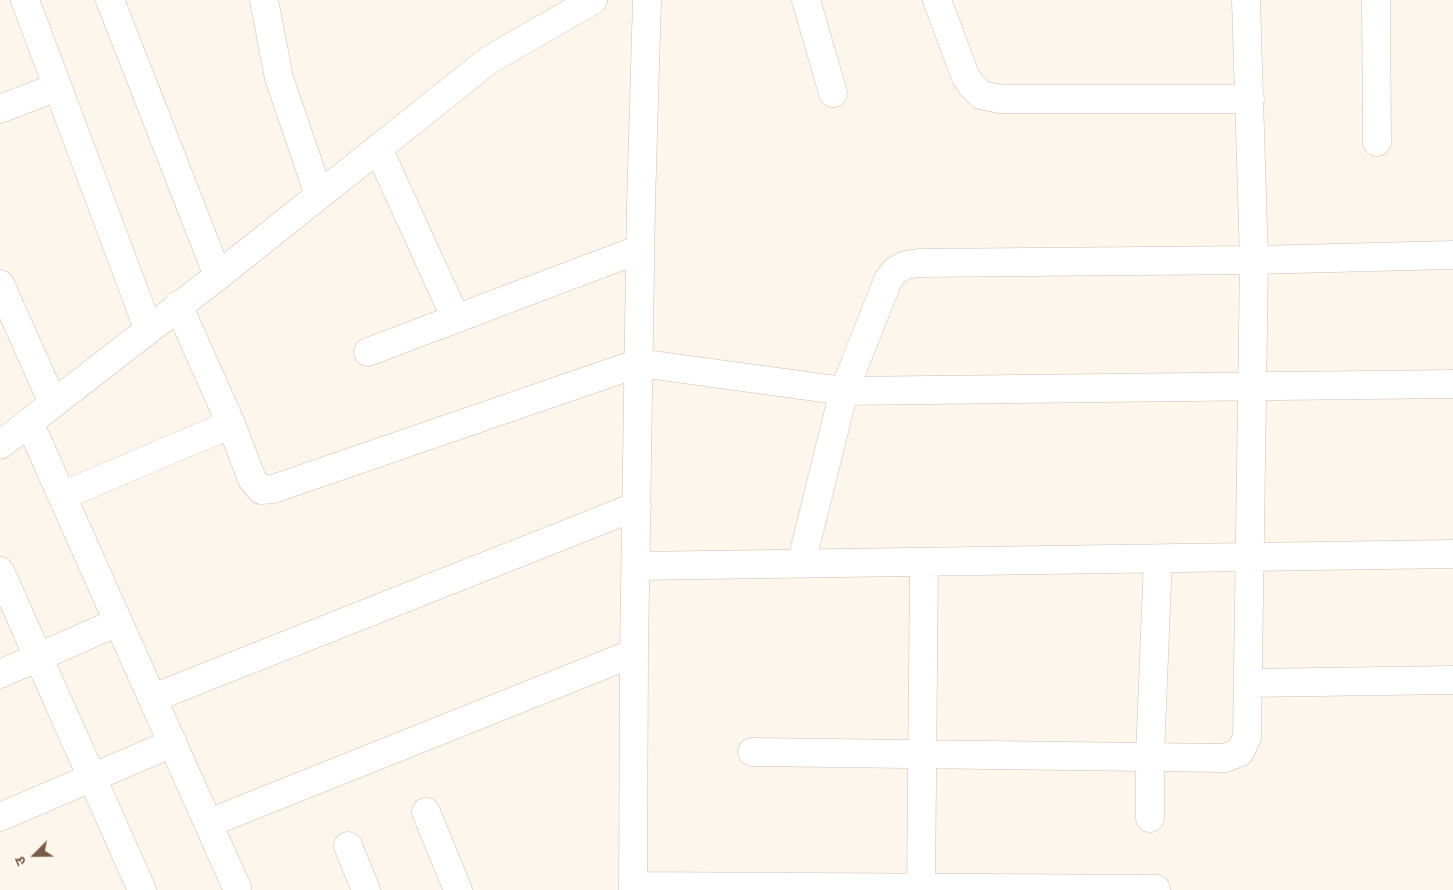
<!DOCTYPE html>
<html>
<head>
<meta charset="utf-8">
<style>
	body { margin:0 }
	#map { position:relative; width:1453px; height:890px; overflow:hidden; background:#fdf6ec; font-family:"Sofia Sans Condensed","Noto Sans Devanagari",sans-serif }
	canvas { display:block }
	.north { position:absolute; left:10px; top:830px; width:50px; height:50px; -webkit-text-stroke:4px #fffaf3; paint-order:stroke; rotate:247deg; font-size:14px; font-weight:700; line-height:20px; text-align:center; color:#7a5c4d }
	.north::after { content:''; display:block; margin:auto; width:18px; height:22px; background:#7a5c4d; clip-path:polygon(50% 0,100% 100%,50% 72%,0 100%) }
</style>
</head>
<body>
<div id="map">
<canvas width="1453" height="890"></canvas>
<div class="north">उ</div>
</div>
<script>
const ctx = document.querySelector('canvas').getContext('2d');
ctx.lineJoin = 'round';
function shape(rows) {
  const path = new Path2D();
  for (const r of rows) {
    path.moveTo(r[0], r[1]);
    for (let i = 2; i < r.length; i += 2) path.lineTo(r[i], r[i + 1]);
  }
  return path;
}
function strokePath(path, color, width, dash) {
  ctx.strokeStyle = color;
  ctx.lineWidth = width;
  ctx.lineCap = dash ? 'butt' : 'round';
  ctx.setLineDash(dash || []);
  ctx.stroke(path);
}
const minor = shape([
	[25,0,148,328],
	[110,0,218,276],
	[264,0,279,78,319,195],
	[806,0,833,93],
	[937,0,965,75,971,85,981,95,1000,99,1250,99],
	[1376,0,1377,142],
	[0,109,57,87],
	[378,148,456,319],
	[0,284,53,403],
	[178,305,231,424,252,479,261,490,273,489,639,363,844,391,1453,384],
	[368,352,640,249],
	[29,422,237,888],
	[0,445,218,276,489,60,593,0],
	[62,496,231,424],
	[801,564,844,391,888,280,895,271,905,265,919,263,1254,260,1453,255],
	[636,566,1453,554],
	[0,571,142,890],
	[0,674,118,622],
	[1248,683,1453,680],
	[153,698,637,506],
	[752,752,1225,758,1240,752,1247,737,1254,260,1246,0],
	[426,812,458,890],
	[0,817,173,743],
	[1150,818,1150,756,1158,559],
	[209,823,634,653],
	[348,846,366,890],
	[633,886,1156,889],
	[921,889,924,563],
	[633,890,634,653,641,203,647,0]
]);
strokePath(minor, '#d1beb0', 29);
strokePath(minor, '#fff', 28);
</script>
</body>
</html>
